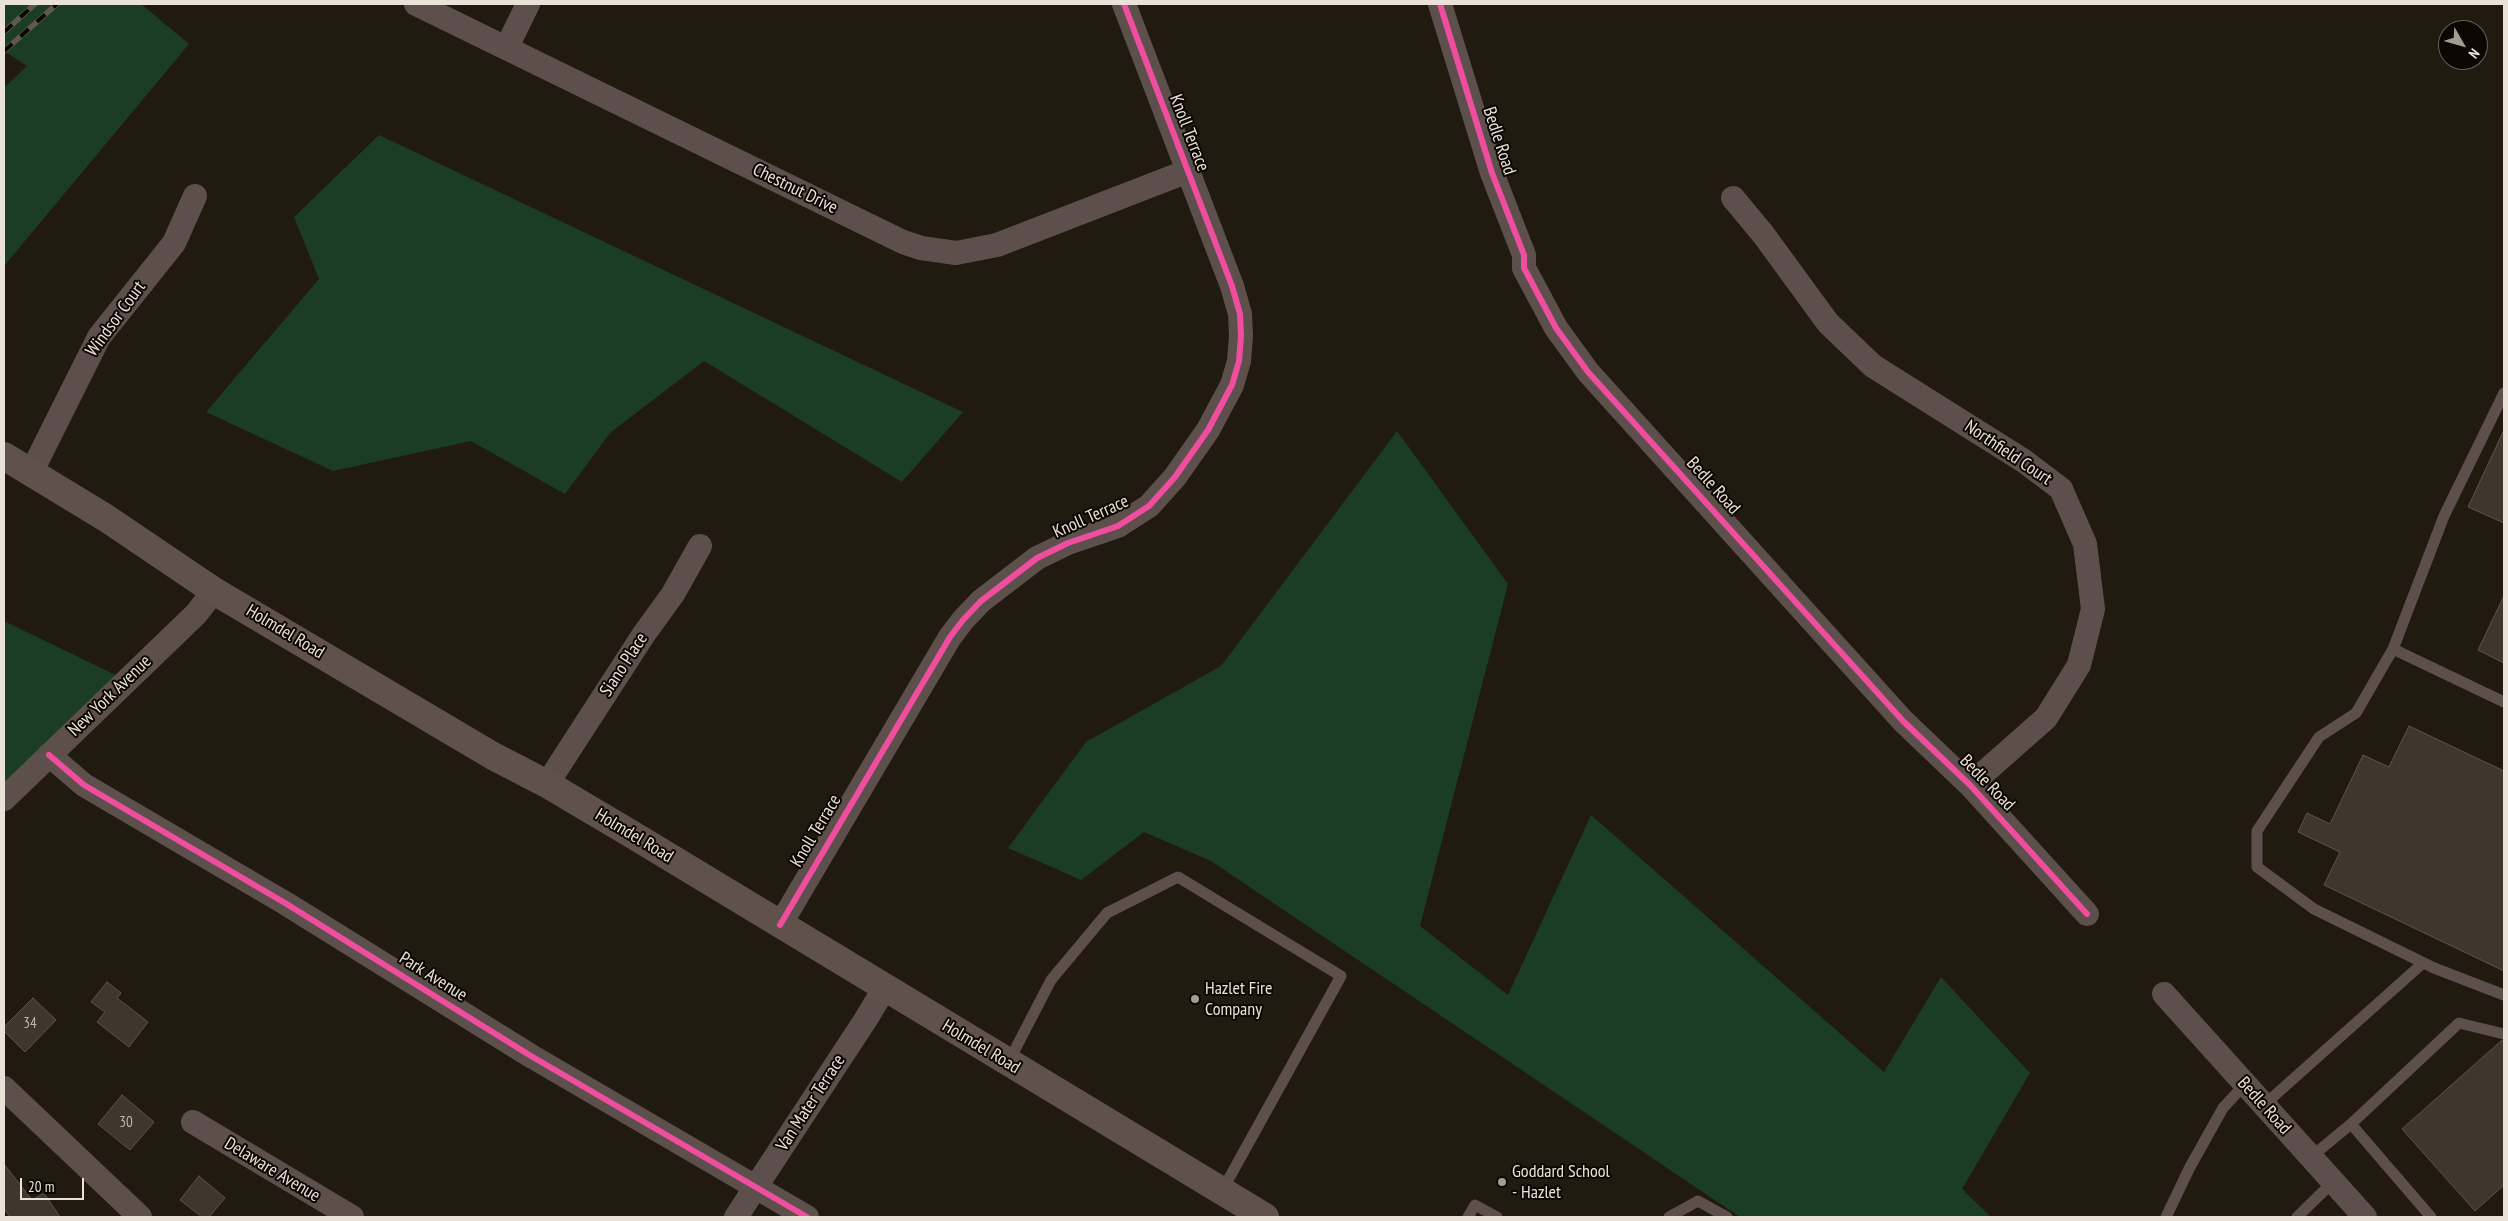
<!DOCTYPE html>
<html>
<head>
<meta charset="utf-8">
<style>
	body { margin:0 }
	#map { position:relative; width:2508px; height:1221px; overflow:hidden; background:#211a11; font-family:"PT Sans Narrow",sans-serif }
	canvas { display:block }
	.frame { position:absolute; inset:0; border:5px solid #eae2d8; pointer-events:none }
	.north { position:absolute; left:2438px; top:20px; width:50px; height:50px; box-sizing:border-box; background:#0c0703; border:1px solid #655f58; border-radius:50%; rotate:128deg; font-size:14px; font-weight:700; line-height:20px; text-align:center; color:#eae2d8 }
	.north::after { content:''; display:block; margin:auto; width:18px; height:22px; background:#a49c92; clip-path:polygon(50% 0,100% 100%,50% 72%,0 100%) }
	.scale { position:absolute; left:20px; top:1178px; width:64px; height:22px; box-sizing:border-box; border:2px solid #eae2d8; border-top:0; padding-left:6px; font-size:15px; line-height:18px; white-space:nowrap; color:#eae2d8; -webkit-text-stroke:4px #0c0703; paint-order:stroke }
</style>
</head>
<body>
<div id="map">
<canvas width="2508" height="1221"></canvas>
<div class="frame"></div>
<div class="north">N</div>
<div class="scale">20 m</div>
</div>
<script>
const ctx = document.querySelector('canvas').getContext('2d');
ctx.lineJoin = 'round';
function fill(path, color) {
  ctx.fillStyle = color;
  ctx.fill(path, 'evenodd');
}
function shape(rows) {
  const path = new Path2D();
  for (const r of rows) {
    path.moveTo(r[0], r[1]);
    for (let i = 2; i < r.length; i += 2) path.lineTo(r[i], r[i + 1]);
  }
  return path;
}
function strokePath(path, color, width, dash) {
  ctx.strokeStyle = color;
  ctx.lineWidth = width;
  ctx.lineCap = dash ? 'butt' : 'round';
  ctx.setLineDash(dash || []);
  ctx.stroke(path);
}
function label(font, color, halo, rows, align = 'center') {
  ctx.font = font + ' "PT Sans Narrow",sans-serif';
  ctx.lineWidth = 4;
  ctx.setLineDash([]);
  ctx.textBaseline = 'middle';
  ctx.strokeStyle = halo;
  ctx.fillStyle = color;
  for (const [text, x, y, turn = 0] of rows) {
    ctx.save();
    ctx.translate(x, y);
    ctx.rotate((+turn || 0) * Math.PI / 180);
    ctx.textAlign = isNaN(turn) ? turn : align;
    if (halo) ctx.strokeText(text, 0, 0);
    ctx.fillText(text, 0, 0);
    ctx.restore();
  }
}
fill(shape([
	[4,4,141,4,189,44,4,266,4,88,27,66,4,51],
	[379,135,963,412,902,482,704,361,610,433,565,494,471,441,333,471,206,412,319,279,294,217],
	[1397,431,1508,584,1420,926,1508,995,1591,815,1884,1072,1941,977,2030,1073,1962,1189,1991,1217,1740,1217,1211,861,1144,832,1081,880,1008,848,1086,742,1221,666],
	[4,621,128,681,4,799]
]), '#1b3d23');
const building = shape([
	[2504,430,2504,523,2468,507,2504,430],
	[2504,596,2504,663,2478,650,2504,596],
	[2409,726,2504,771,2504,971,2324,885,2340,852,2298,832,2307,813,2330,824,2363,755,2389,767,2409,726],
	[107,982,121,993,117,998,148,1022,129,1047,97,1022,105,1012,91,1002,107,982],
	[33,998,56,1020,25,1052,4,1031,4,1027,33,998],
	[2501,1041,2504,1041,2504,1185,2475,1211,2402,1129,2501,1041],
	[122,1095,154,1122,130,1150,98,1124,122,1095],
	[4,1164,32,1200,44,1193,60,1217,8,1217,9,1216,4,1208,4,1164],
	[199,1176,225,1198,209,1217,202,1217,180,1200,199,1176]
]);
fill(building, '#3f372b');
strokePath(building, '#5b554e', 1);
strokePath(shape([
	[2504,393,2444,516,2393,649,2356,713,2319,737,2257,831,2257,867,2314,909,2434,968,2504,995],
	[2393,649,2504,702],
	[1008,1063,1051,980,1107,913,1178,877,1341,976,1222,1191],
	[2264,1105,2423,963],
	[2351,1124,2431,1217],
	[2311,1157,2351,1124,2459,1023,2504,1034],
	[1468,1217,1475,1205,1497,1217],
	[1669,1217,1698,1201,1727,1217],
	[2166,1217,2190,1167,2223,1108,2245,1084],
	[2297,1217,2333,1182]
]), '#5d504c', 11);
strokePath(shape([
	[416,4,903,242,921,248,956,253,997,245,1188,171],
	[1440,4,1492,173,1524,255,1524,268,1556,328,1588,372,1903,721,1970,785,2087,914],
	[507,47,528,4],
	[1733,198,1763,234,1828,323,1873,366,2024,461,2061,489,2085,544,2093,609,2079,665,2046,718,1970,785],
	[31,473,99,337,174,243,195,196],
	[49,755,84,785,285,903,531,1056,807,1217],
	[547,784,644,634,673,594,700,546],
	[4,799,196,614,214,591],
	[780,925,950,637,963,620,981,601,1037,558,1068,543,1118,526,1149,506,1175,477,1208,430,1232,385,1239,361,1241,336,1240,314,1232,286,1124,4],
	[2164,994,2365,1217],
	[4,1088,140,1217],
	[193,1122,352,1217],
	[736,1217,866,1019,884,989]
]), '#5d504c', 24);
strokePath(shape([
	[4,456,106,518,214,591,493,756,547,784,628,832,1265,1217]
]), '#60514d', 28);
const rail = shape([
	[4,32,35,4],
	[4,51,57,4]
]);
strokePath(rail, '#605652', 5.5);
strokePath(rail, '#0c0703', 4, [11]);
strokePath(shape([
	[1440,4,1492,173,1524,255,1524,268,1556,328,1588,372,1903,721,1970,785,2087,914],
	[49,755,84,785,285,903,531,1056,807,1217],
	[780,925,950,637,963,620,981,601,1037,558,1068,543,1118,526,1149,506,1175,477,1208,430,1232,385,1239,361,1241,336,1240,314,1232,286,1124,4]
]), '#ef4d9e', 6);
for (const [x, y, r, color] of [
	[1195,999,5,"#a49c92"],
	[1502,1182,5,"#a49c92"]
]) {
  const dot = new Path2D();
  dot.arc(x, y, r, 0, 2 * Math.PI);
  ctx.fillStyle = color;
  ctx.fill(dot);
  strokePath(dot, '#0c0703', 2);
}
label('15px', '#bfb7ad', null, [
	["34",30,1024],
	["30",126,1123]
]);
label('18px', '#eae2d8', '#0c0703', [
	["Knoll Terrace",1189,133,69],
	["Bedle Road",1499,141,72],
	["Chestnut Drive",795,189,26],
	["Windsor Court",116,319,-54],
	["Northfield Court",2008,453,34],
	["Bedle Road",1713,486,48],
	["Knoll Terrace",1091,517,-24],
	["Holmdel Road",285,632,31],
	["Siano Place",624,665,-57],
	["New York Avenue",110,696,-44],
	["Bedle Road",1987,783,46],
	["Knoll Terrace",816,831,-59],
	["Holmdel Road",634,836,31],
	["Park Avenue",433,977,32],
	["Holmdel Road",981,1047,31],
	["Van Mater Terrace",811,1103,-57],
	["Bedle Road",2264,1106,48],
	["Delaware Avenue",272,1170,31]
]);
label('18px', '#eae2d8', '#0c0703', [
	["Hazlet Fire",1205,989],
	["Company",1205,1010],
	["Goddard School",1512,1172],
	["- Hazlet",1512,1193]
], 'left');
</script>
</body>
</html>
